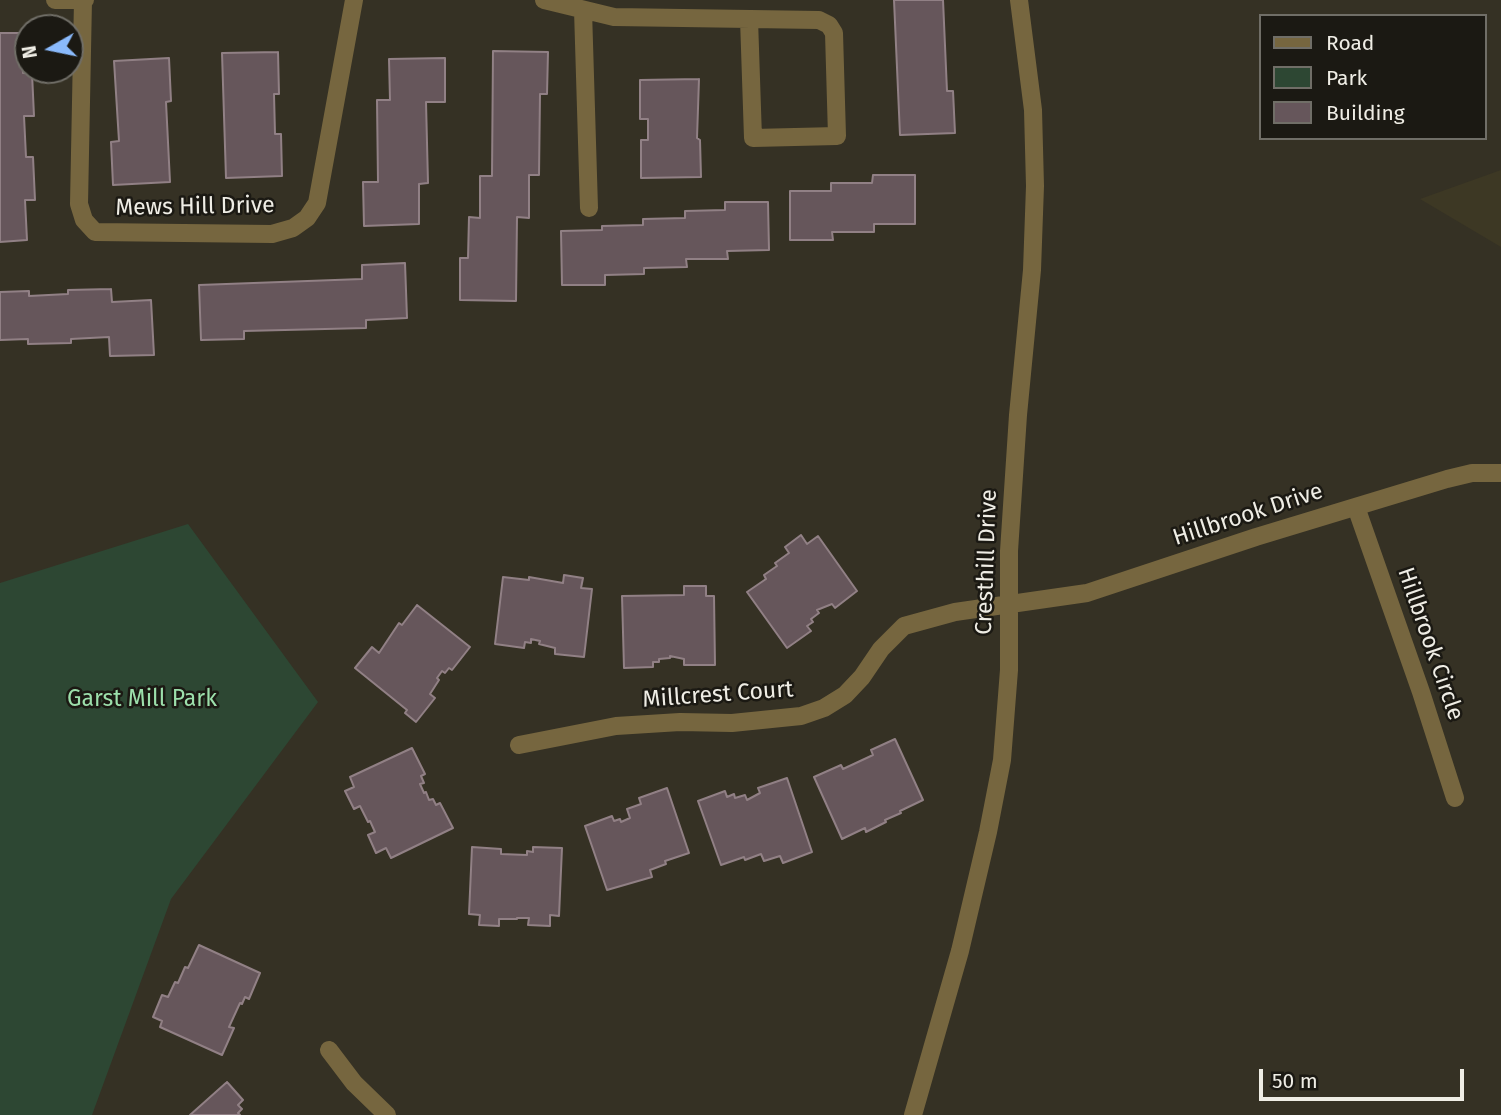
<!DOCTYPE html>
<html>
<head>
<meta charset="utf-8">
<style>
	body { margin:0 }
	#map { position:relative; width:1501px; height:1115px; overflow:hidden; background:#353124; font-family:"Fira Sans",sans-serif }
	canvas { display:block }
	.legend { position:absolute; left:1259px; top:14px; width:228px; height:126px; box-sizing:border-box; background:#1b1913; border:2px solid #706e67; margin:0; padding:9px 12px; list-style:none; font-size:21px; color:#efede5 }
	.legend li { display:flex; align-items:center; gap:14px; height:35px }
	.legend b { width:35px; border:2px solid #706e67 }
	.north { position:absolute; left:14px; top:14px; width:70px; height:70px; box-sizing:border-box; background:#1b1913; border:2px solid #706e67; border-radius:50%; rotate:261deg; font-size:19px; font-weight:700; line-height:28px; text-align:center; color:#efede5 }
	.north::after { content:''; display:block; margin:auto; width:24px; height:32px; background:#8abafc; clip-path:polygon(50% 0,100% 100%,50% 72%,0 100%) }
	.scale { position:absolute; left:1259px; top:1069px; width:205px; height:32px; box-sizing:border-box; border:4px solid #efede5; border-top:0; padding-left:9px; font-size:21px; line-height:24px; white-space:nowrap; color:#efede5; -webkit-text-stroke:5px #1b1913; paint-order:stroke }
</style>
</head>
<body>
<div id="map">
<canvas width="1501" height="1115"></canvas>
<ul class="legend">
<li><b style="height:9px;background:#76663f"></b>Road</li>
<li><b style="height:19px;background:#2d4733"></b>Park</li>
<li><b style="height:19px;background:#66565b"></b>Building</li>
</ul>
<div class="north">N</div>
<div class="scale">50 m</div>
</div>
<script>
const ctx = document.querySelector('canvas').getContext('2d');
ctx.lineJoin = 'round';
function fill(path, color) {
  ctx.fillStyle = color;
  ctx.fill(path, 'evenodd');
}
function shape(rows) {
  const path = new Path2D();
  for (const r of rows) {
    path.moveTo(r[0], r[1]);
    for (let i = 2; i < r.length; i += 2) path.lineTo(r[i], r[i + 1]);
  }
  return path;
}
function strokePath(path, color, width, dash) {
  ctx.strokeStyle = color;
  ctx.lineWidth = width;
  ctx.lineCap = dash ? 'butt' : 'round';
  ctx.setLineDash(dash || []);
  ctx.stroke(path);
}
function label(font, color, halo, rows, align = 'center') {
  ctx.font = font + ' "Fira Sans",sans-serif';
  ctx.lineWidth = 5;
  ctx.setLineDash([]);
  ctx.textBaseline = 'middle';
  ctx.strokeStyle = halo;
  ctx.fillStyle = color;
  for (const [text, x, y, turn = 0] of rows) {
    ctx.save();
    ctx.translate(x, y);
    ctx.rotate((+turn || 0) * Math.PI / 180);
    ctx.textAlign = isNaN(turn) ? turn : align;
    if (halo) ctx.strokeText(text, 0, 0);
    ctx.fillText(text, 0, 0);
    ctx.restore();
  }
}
fill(shape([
	[1501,170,1501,247,1420,199]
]), '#3d3824');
fill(shape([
	[188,524,318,702,171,899,92,1115,0,1115,0,583]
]), '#2d4733');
const building = shape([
	[894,0,943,0,947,91,953,91,955,133,900,135,894,0],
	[0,33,21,33,23,73,32,73,34,116,24,116,26,157,33,157,35,200,25,200,27,240,0,242,0,33],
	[493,51,548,52,547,94,540,94,539,175,529,175,529,218,517,217,516,301,460,300,460,258,468,258,469,217,480,218,480,176,492,176,493,51],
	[278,52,279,94,274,94,275,134,281,134,282,176,226,178,222,53,278,52],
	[169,58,171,101,166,102,170,182,113,185,111,142,119,141,114,61,169,58],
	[445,58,445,102,426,102,428,183,419,184,419,224,364,226,363,182,378,182,377,100,390,100,389,59,445,58],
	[699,79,697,138,700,140,701,177,641,178,641,140,648,140,648,119,640,119,640,80,699,79],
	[873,175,915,175,915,224,874,224,874,232,832,232,833,240,790,240,790,191,831,191,831,183,872,183,873,175],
	[725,202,768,202,769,250,727,251,728,259,686,259,687,267,644,268,644,274,605,275,605,285,562,285,561,231,602,230,602,226,643,225,643,219,685,218,685,211,725,210,725,202],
	[405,263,407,318,366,320,366,328,244,331,244,339,201,340,199,285,362,279,362,265,405,263],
	[111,289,112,302,151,300,154,355,110,356,109,337,71,339,71,343,28,344,28,339,0,340,0,292,29,291,29,296,68,294,68,290,111,289],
	[801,535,807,544,818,536,857,591,835,608,832,604,817,610,819,613,811,619,813,622,807,626,811,631,787,648,747,592,766,579,764,575,777,566,775,563,789,553,785,547,801,535],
	[564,575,583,578,581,588,592,589,584,657,555,654,555,648,539,644,540,641,531,639,531,643,525,642,524,648,495,644,503,577,529,580,529,577,563,583,564,575],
	[684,586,706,586,706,596,714,596,715,665,684,665,684,659,670,656,670,658,659,659,659,662,653,662,653,667,624,668,622,596,684,595,684,586],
	[417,605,470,647,452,670,449,668,445,673,442,671,437,678,439,680,430,694,435,698,416,722,405,713,407,710,355,668,372,647,379,653,399,623,402,625,417,605],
	[895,739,923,800,900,811,901,813,885,820,886,822,866,832,865,828,842,839,814,777,841,765,843,769,873,755,871,750,895,739],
	[412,748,425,774,421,776,424,783,420,784,424,793,426,792,429,800,433,799,436,805,440,803,453,828,391,858,386,848,376,853,368,835,375,832,370,821,368,822,360,806,354,809,345,791,354,787,350,777,412,748],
	[787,778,812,852,783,863,780,856,764,861,761,854,745,860,744,857,721,865,698,801,725,791,727,797,734,794,735,798,745,795,747,800,760,793,758,788,787,778],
	[667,788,689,853,665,861,666,864,650,870,652,877,607,890,585,826,612,816,614,821,620,819,621,822,630,818,627,809,641,804,639,798,667,788],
	[472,847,501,849,501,854,527,855,527,851,533,852,533,847,562,848,559,916,550,915,550,926,528,925,529,918,517,918,517,919,499,919,499,926,479,925,480,915,469,914,472,847],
	[199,945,260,973,249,999,245,997,242,1004,240,1003,229,1027,234,1028,222,1055,160,1027,162,1021,153,1017,162,995,168,997,175,982,178,983,185,967,188,968,199,945],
	[227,1082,243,1100,238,1105,242,1109,238,1113,240,1115,190,1115,227,1082]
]);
fill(building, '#66565b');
strokePath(building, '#918085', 2);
strokePath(shape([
	[55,0,85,0],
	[83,0,79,204,84,220,95,232,272,234,293,228,307,218,317,203,354,0],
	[544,0,614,17,819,20,829,25,834,33,837,136,753,138,749,19],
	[583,10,589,208],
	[1356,507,1421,692,1455,798],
	[519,745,616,726,680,722,732,723,801,716,824,708,845,695,862,677,881,649,904,626,955,612,1087,593,1256,537,1447,479,1472,473,1501,473],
	[329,1050,354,1083,387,1115],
	[913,1115,960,951,988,832,1002,760,1009,670,1009,551,1018,415,1032,270,1035,186,1033,110,1019,0]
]), '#76663f', 18);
label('23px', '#efede5', '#1b1913', [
	["Mews Hill Drive",195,207,-1],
	["Hillbrook Drive",1248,515,-18],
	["Cresthill Drive",987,562,-88],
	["Hillbrook Circle",1430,644,71],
	["Millcrest Court",718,695,-4]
]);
label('23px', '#9cdfab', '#1b1913', [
	["Garst Mill Park",142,700]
]);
</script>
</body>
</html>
